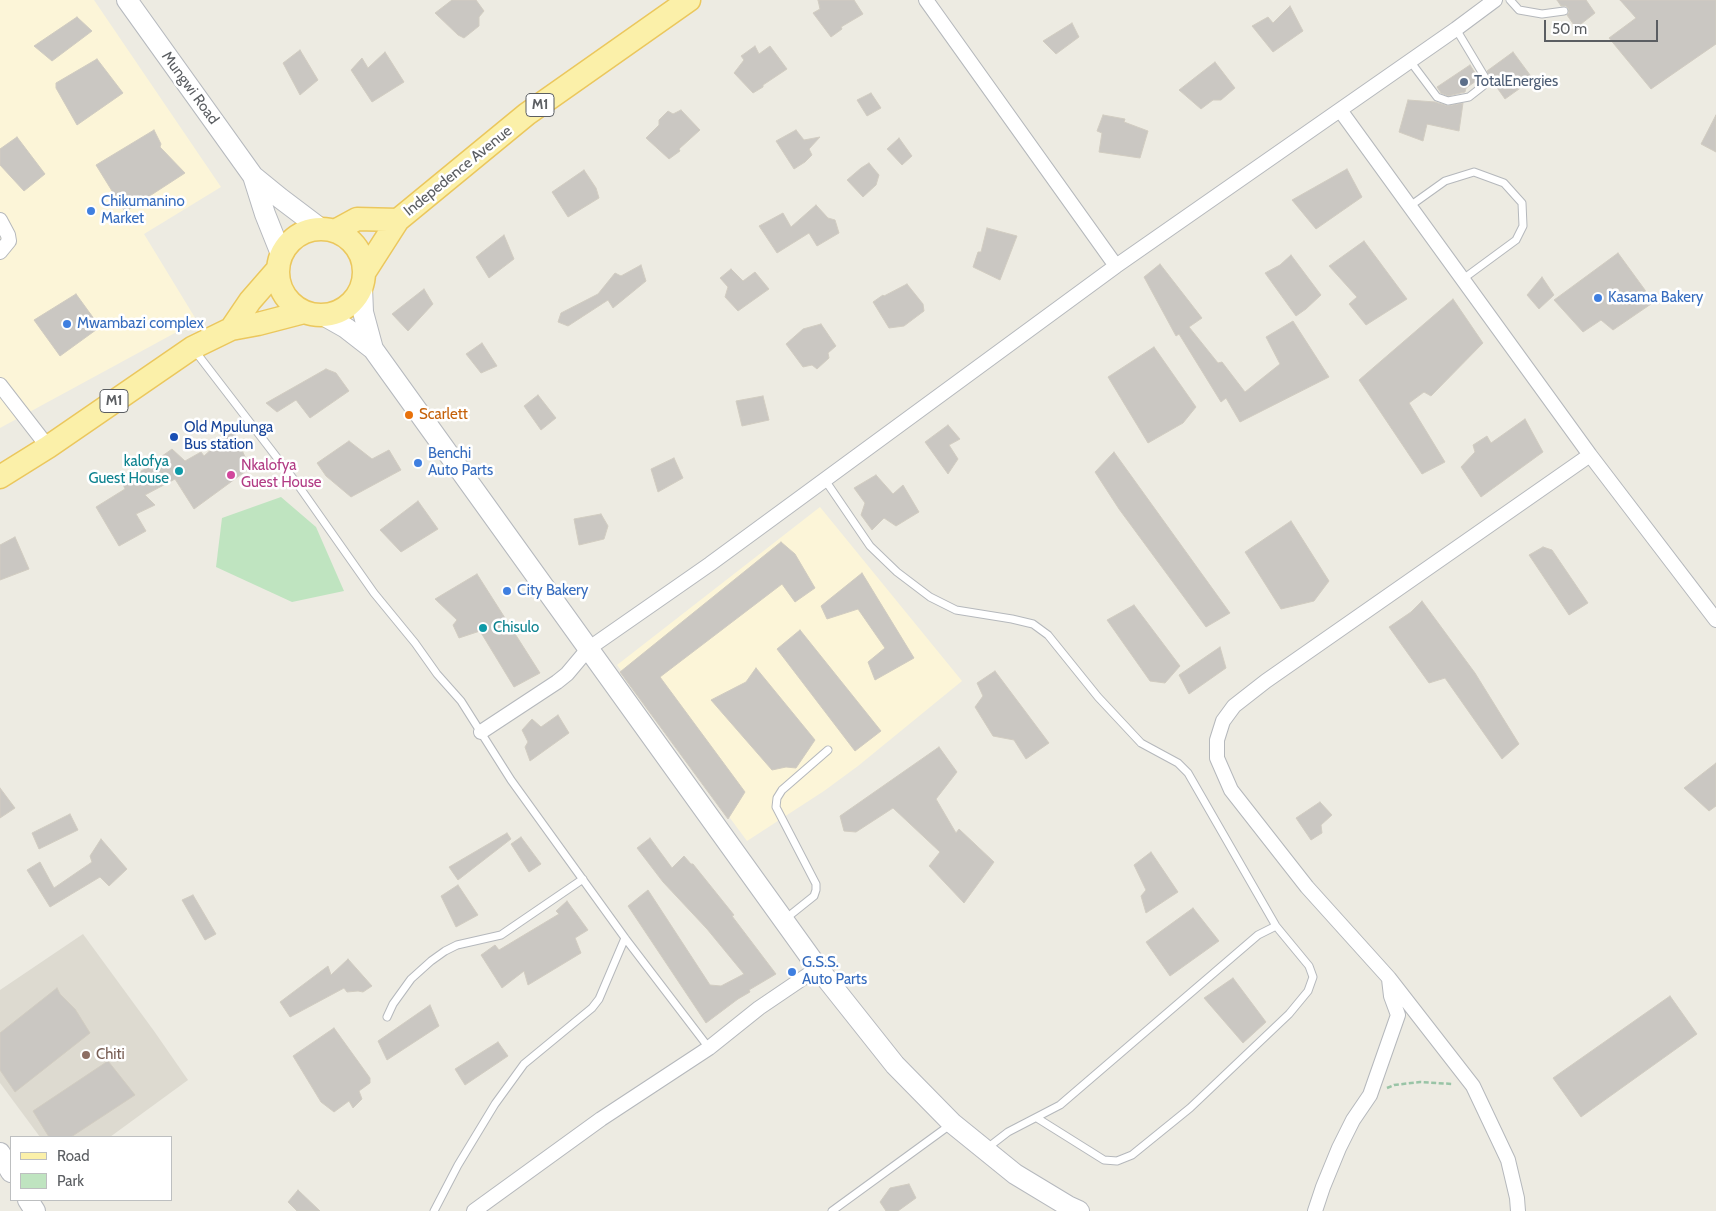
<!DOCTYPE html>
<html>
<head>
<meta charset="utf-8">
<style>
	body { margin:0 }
	#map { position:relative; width:1716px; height:1211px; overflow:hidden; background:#edebe2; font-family:Cabin,sans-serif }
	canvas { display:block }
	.legend { position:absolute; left:10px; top:1136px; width:162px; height:65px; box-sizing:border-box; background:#fff; border:1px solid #bdbfc0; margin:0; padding:6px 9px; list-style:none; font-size:15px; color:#5b5e62 }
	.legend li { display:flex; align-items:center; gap:10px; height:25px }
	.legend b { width:25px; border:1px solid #bdbfc0 }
	.scale { position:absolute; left:1544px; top:20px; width:114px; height:22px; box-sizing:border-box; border:2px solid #5b5e62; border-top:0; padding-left:6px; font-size:15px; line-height:18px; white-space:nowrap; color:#5b5e62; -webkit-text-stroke:4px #fff; paint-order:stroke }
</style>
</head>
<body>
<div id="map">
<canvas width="1716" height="1211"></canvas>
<ul class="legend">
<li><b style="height:6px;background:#fbf0a9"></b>Road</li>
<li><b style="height:14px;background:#bfe4c0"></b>Park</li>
</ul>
<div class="scale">50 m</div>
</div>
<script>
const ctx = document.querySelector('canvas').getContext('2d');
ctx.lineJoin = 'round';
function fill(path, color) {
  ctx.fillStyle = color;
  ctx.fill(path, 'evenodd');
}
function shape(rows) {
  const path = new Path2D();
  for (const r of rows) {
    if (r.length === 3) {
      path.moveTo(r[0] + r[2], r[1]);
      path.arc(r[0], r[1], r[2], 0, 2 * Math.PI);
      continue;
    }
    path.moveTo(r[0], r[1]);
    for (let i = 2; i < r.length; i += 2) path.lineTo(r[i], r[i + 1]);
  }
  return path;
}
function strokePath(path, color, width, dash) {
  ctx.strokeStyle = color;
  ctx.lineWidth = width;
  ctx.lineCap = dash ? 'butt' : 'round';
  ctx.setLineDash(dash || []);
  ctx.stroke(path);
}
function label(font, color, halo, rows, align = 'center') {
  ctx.font = font + ' Cabin,sans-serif';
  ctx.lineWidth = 5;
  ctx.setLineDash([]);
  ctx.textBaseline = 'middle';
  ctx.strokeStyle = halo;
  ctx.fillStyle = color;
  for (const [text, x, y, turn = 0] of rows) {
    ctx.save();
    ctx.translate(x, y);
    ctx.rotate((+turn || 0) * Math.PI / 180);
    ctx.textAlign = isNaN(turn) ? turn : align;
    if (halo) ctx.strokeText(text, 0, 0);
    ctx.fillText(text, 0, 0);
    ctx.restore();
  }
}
fill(shape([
	[0,0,94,0,221,187,144,234,197,321,0,428],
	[820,507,962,681,858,766,824,791,747,841,617,665]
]), '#fcf5d8');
fill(shape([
	[83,934,154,1031,188,1080,110,1137,40,1137,0,1083,0,990]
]), '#dddad0');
fill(shape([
	[281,497,316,527,344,591,292,602,216,567,222,518]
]), '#bfe4c0');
const building = shape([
	[452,0,476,0,484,11,479,17,479,26,464,38,458,35,435,13,452,0],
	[818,0,854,0,863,14,841,27,842,29,831,37,813,13,820,9,818,0],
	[1557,0,1586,0,1595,13,1576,28,1567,15,1569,13,1568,8,1566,6,1561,6,1557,0],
	[1620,0,1716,0,1716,44,1651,89,1609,38,1636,18,1620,0],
	[1290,6,1303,31,1273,52,1252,26,1268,17,1273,23,1290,6],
	[77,17,92,31,52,61,34,46,77,17],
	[1072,23,1079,37,1056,54,1043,41,1072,23],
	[755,46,759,54,770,46,787,69,763,85,763,87,753,93,734,73,744,60,741,56,755,46],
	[300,50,318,80,300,95,283,63,300,50],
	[385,52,404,82,372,102,351,70,362,58,368,68,385,52],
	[1513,52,1533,79,1505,99,1491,79,1487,71,1513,52],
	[97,59,123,93,77,125,56,88,56,83,97,59],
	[1215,62,1235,88,1221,100,1213,100,1201,109,1179,90,1215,62],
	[1470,65,1479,79,1466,88,1465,92,1448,96,1441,93,1437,87,1470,65],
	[871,93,881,108,867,116,857,100,871,93],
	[1408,100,1435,102,1448,106,1463,103,1459,131,1427,124,1423,141,1399,132,1408,100],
	[681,110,700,130,679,149,680,151,669,159,646,138,659,125,659,120,668,111,673,114,681,110],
	[1103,115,1125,119,1124,122,1148,131,1140,158,1099,152,1102,133,1097,131,1103,115],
	[1716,115,1716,152,1701,144,1716,115],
	[154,130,161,144,160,147,185,173,125,212,96,165,154,130],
	[796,130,804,140,820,137,809,149,812,155,805,162,794,169,776,141,796,130],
	[17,137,45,174,24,191,0,165,0,149,17,137],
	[899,138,912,156,902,165,887,149,899,138],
	[869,163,879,175,876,185,863,197,847,180,861,168,869,163],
	[1347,169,1362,197,1316,229,1292,200,1347,169],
	[584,170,596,188,599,198,568,217,552,192,584,170],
	[816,205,828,218,835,220,839,233,817,246,809,233,777,253,759,226,783,213,791,227,816,205],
	[987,228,1017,236,1000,280,973,267,978,252,981,252,987,228],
	[504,235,514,259,489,278,476,257,504,235],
	[1364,241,1407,299,1366,325,1349,304,1357,297,1329,266,1364,241],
	[1618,253,1645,290,1651,304,1613,330,1601,320,1583,332,1554,300,1618,253],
	[1291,255,1321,295,1306,309,1296,316,1265,273,1280,265,1291,255],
	[1160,264,1202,318,1189,327,1218,363,1222,362,1245,392,1280,364,1266,337,1293,321,1329,377,1240,422,1226,398,1221,402,1179,334,1176,336,1144,277,1160,264],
	[641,265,646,281,613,308,608,300,568,326,558,322,561,313,598,294,615,273,621,276,641,265],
	[731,269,743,281,755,272,769,289,738,311,725,297,728,287,720,278,731,269],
	[1542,277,1554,295,1539,309,1527,295,1542,277],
	[907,284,923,304,924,311,904,326,889,328,873,302,883,295,884,296,907,284],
	[424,289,433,304,408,331,392,314,424,289],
	[76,294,100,327,60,356,34,320,76,294],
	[1453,299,1483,343,1431,396,1424,392,1409,403,1445,462,1422,474,1359,380,1453,299],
	[821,324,836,346,828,353,829,358,817,369,812,365,803,367,786,344,803,329,821,324],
	[482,343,497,366,481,373,466,354,482,343],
	[1154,347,1196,407,1183,423,1148,443,1108,377,1154,347],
	[326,369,336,373,349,391,310,418,296,400,277,412,266,403,326,369],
	[538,395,556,418,541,430,524,406,538,395],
	[763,396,769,420,742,426,736,401,763,396],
	[1525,419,1543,452,1481,497,1461,467,1475,452,1473,445,1487,436,1491,443,1525,419],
	[948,425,960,439,949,445,958,459,948,474,925,442,948,425],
	[233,430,250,468,194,509,175,479,145,495,155,505,136,514,146,531,119,546,96,507,125,489,123,484,172,449,185,461,201,452,204,456,233,430],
	[349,441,372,459,389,450,401,470,351,497,326,476,317,463,349,441],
	[1114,452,1230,613,1206,627,1119,509,1095,472,1114,452],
	[674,458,683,478,658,492,651,469,674,458],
	[876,475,893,494,903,485,919,512,896,526,884,518,872,530,861,515,865,503,854,488,876,475],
	[418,501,438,529,401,552,380,530,418,501],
	[601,514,608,526,604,539,579,545,574,519,601,514],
	[1291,521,1329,581,1314,601,1281,609,1245,552,1291,521],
	[15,537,29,569,0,580,0,545,15,537],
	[781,542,795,554,815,588,795,602,782,584,660,677,745,792,728,819,620,672,781,542],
	[1543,547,1552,550,1588,603,1569,615,1529,555,1543,547],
	[862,573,914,658,875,680,868,662,885,648,858,609,827,619,821,606,862,573],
	[477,574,540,673,514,687,480,631,459,638,453,625,457,620,435,599,477,574],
	[1422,601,1475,673,1519,744,1502,759,1445,678,1429,683,1389,627,1411,612,1422,601],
	[1134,605,1180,666,1165,683,1150,681,1107,620,1134,605],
	[800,630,881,731,855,751,777,649,800,630],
	[1220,647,1226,668,1189,694,1179,675,1220,647],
	[756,668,815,740,796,768,786,767,772,770,711,700,746,682,756,668],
	[995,671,1049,743,1026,759,1014,740,993,736,975,707,983,696,977,683,995,671],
	[558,715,569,733,530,761,525,747,528,742,522,730,532,719,541,727,558,715],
	[939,747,957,772,936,799,956,833,959,829,994,862,964,903,929,866,940,852,893,808,856,832,844,831,840,816,939,747],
	[1716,763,1716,806,1709,811,1684,788,1716,763],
	[0,788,15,808,0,818,0,788],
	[1320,802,1332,815,1321,825,1322,833,1311,840,1296,818,1320,802],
	[70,814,78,830,39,849,32,833,70,814],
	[507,833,511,839,458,880,449,867,507,833],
	[521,837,541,864,529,872,511,844,521,837],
	[650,838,672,868,684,856,691,864,693,864,734,915,732,916,776,974,749,990,750,992,738,999,706,1023,628,906,648,890,710,985,721,986,744,974,707,929,663,882,637,848,650,838],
	[101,839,127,869,109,886,100,877,50,907,27,870,40,862,54,888,92,862,90,856,101,839],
	[1151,852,1178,892,1146,913,1141,896,1146,890,1134,865,1151,852],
	[458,885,478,915,456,927,441,896,458,885],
	[193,895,216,934,205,940,182,900,193,895],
	[567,901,588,930,575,938,581,953,528,985,524,971,502,988,481,955,495,945,499,950,559,914,556,911,567,901],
	[1193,908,1219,941,1170,976,1146,942,1193,908],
	[348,959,372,986,363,992,358,991,347,992,344,988,290,1017,280,1002,328,966,331,975,348,959],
	[1233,978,1266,1022,1243,1043,1204,998,1233,978],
	[57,988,60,994,75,1009,90,1033,15,1092,0,1070,0,1033,57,988],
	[1670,996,1697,1034,1581,1117,1553,1078,1670,996],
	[430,1005,439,1026,387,1060,378,1041,430,1005],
	[334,1028,370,1078,370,1083,359,1091,362,1099,353,1108,349,1101,334,1112,321,1102,293,1056,334,1028],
	[498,1042,508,1056,465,1085,455,1069,498,1042],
	[108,1061,135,1095,71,1137,49,1137,33,1111,108,1061],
	[909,1184,916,1198,898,1211,886,1211,880,1202,890,1188,909,1184],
	[298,1190,320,1211,297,1211,288,1202,298,1190]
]);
fill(building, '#cac7c2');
strokePath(building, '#d1ccc1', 1);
const lane = shape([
	[1510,0,1519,10,1542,14,1564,11],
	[1410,61,1437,97,1448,101,1469,97,1483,86,1486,79,1456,29],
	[1410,206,1445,181,1474,172,1504,183,1522,203,1523,226,1516,240,1463,279],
	[195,351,298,485,374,593,415,643,437,674,461,701,511,780,625,938,709,1048],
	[825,480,870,546,897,572,930,597,956,610,1012,619,1033,624,1048,635,1098,697,1141,743,1178,763,1188,773,1276,926,1309,966,1313,977,1308,991,1289,1014,1190,1108,1132,1155,1117,1161,1104,1160,1037,1118],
	[784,920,814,896,816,890,816,884,776,807,777,798,782,790,828,750],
	[387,1017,393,1004,411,979,431,961,445,951,457,945,501,935,583,879],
	[986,1149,1008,1132,1060,1105,1258,935,1276,926],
	[434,1211,458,1165,495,1104,524,1064,592,1008,599,999,625,938],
	[832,1211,950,1125]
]);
const street = shape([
	[926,0,1116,266],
	[1340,110,1590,455,1716,620],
	[0,220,8,235,9,241,0,252],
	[0,385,48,447],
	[481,732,557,682,567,674,588,649,710,564,1116,266,1456,29,1495,0],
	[474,1211,601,1119,709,1048,759,1008,818,968],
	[1315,1211,1323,1187,1339,1148,1353,1120,1370,1095,1398,1015,1391,996,1389,979],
	[1518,1211,1517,1198,1508,1160,1473,1086,1389,978,1307,887,1231,790,1217,758,1217,740,1223,721,1234,706,1266,681,1590,455]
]);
const secondary = shape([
	[127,0,253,176,280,198,321,229],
	[253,176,265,214,281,254],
	[362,287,363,312,373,349],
	[323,315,346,328,373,349,818,968,895,1065,952,1123,1015,1174,1068,1206,1079,1211],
	[0,1153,11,1172],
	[28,1200,35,1211]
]);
const primary = shape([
	[321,272,43],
	[335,231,357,219,398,220],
	[364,273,398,220,527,114,689,0],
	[231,329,250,301,277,270],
	[0,477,48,447,192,348,231,329,258,324,304,312]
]);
strokePath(lane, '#b5b8bc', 9);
strokePath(street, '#b5b8bc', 16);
strokePath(secondary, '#b6b9be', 22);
strokePath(primary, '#ebc75d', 25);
strokePath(shape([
	[1387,1088,1394,1085,1420,1082,1453,1084]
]), '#99c4a6', 2.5, [5, 2.5]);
strokePath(lane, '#fff', 7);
strokePath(street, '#fff', 14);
strokePath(secondary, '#fff', 20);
strokePath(primary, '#fbf0a9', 22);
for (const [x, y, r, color] of [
	[1464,82,5,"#5c6f8a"],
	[91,211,5,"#3f7fe0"],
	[1598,298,5,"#3f7fe0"],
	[67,324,5,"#3f7fe0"],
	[409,415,5,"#e8710a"],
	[174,437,5,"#1a4fb4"],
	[418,463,5,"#3f7fe0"],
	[179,471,5,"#0f9aa8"],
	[231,475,5,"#d1479c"],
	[507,591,5,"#3f7fe0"],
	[483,628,5,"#0f9aa8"],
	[792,972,5,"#3f7fe0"],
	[86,1055,5,"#8d6e63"]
]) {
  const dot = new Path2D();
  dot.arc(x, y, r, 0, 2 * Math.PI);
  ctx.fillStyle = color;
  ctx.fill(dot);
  strokePath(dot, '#fff', 2);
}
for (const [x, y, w] of [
	[540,105,28],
	[114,401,28]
]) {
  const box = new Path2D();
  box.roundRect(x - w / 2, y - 11.5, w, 23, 4);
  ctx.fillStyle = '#fff';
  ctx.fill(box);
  strokePath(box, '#5b5e62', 1);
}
label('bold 14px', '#5b5e62', null, [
	["M1",540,105],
	["M1",114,401]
]);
label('15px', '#4e5e75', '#fff', [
	["TotalEnergies",1474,82]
], 'left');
label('15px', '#5b5e62', '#fff', [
	["Mungwi Road",190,88,54],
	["Indepedence Avenue",458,171,-39]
]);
label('15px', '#366cbe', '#fff', [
	["Chikumanino",101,202],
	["Market",101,219],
	["Kasama Bakery",1608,298],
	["Mwambazi complex",77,324],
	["Benchi",428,454],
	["Auto Parts",428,471],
	["City Bakery",517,591],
	["G.S.S.",802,963],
	["Auto Parts",802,980]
], 'left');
label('15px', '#c56008', '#fff', [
	["Scarlett",419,415]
], 'left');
label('15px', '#164399', '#fff', [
	["Old Mpulunga",184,428],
	["Bus station",184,445]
], 'left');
label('15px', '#0d838f', '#fff', [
	["kalofya",169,462],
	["Guest House",169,479],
	["Chisulo",493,628,"left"]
], 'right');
label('15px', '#b23c85', '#fff', [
	["Nkalofya",241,466],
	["Guest House",241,483]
], 'left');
label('15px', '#785e54', '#fff', [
	["Chiti",96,1055]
], 'left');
</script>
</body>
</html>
